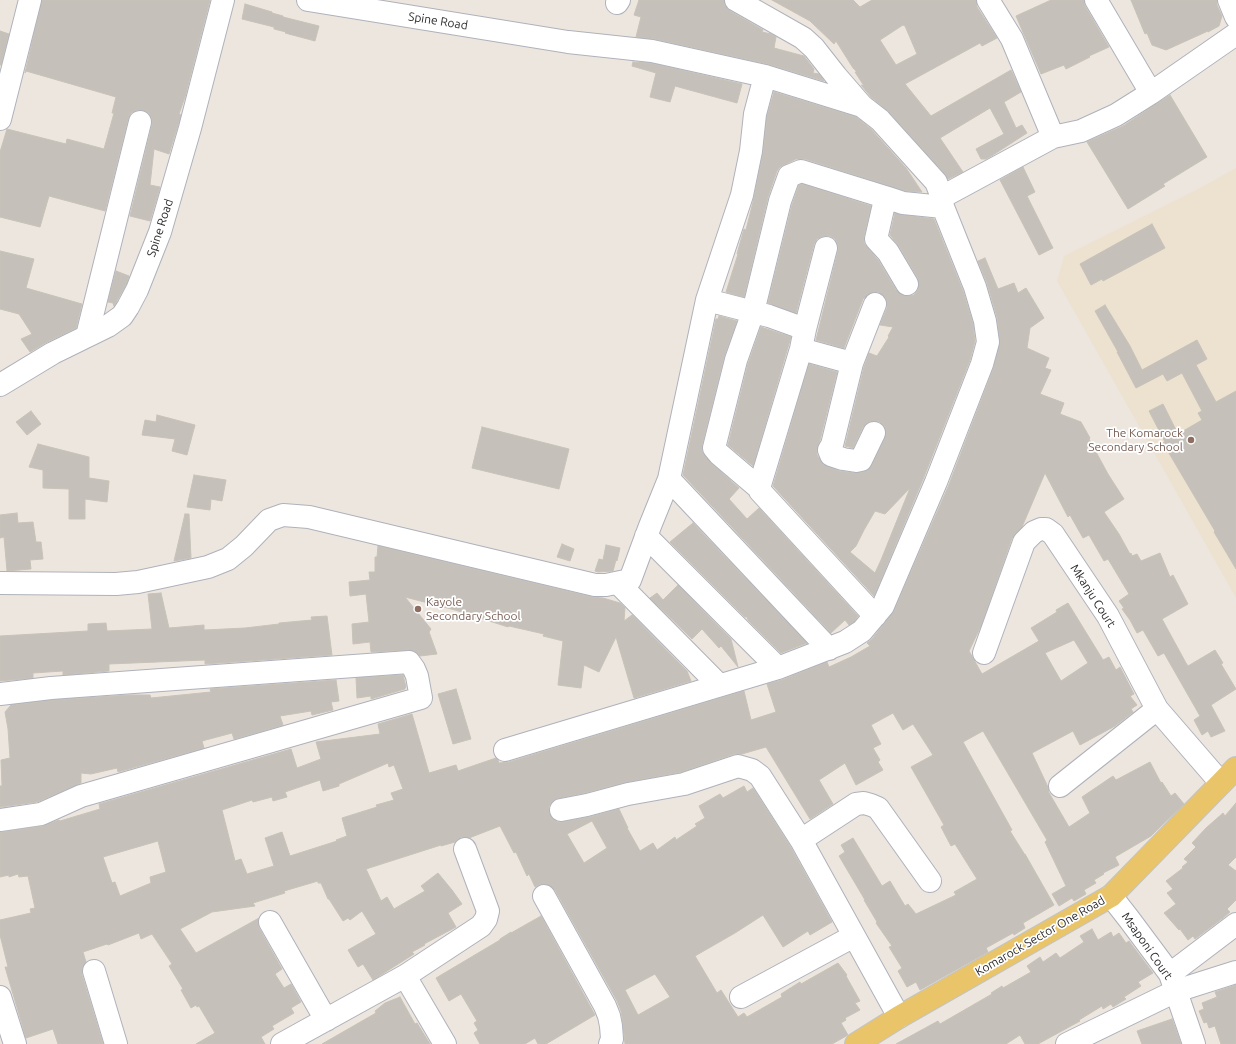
<!DOCTYPE html>
<html>
<head>
<meta charset="utf-8">
<style>
	body { margin:0 }
	canvas { display:block; background:#ece6df }
</style>
</head>
<body>
<canvas width="1236" height="1044"></canvas>
<script>
const ctx = document.querySelector('canvas').getContext('2d');
ctx.lineJoin = 'round';
function fill(path, color) {
  ctx.fillStyle = color;
  ctx.fill(path, 'evenodd');
}
function shape(rows) {
  const path = new Path2D();
  for (const r of rows) {
    path.moveTo(r[0], r[1]);
    for (let i = 2; i < r.length; i += 2) path.lineTo(r[i], r[i + 1]);
  }
  return path;
}
function strokePath(path, color, width, dash) {
  ctx.strokeStyle = color;
  ctx.lineWidth = width;
  ctx.lineCap = dash ? 'butt' : 'round';
  ctx.setLineDash(dash || []);
  ctx.stroke(path);
}
function label(font, color, halo, rows, align = 'center') {
  ctx.font = font + ' Ubuntu,sans-serif';
  ctx.lineWidth = 3.5;
  ctx.setLineDash([]);
  ctx.textBaseline = 'middle';
  ctx.strokeStyle = halo;
  ctx.fillStyle = color;
  for (const [text, x, y, turn = 0] of rows) {
    ctx.save();
    ctx.translate(x, y);
    ctx.rotate((+turn || 0) * Math.PI / 180);
    ctx.textAlign = isNaN(turn) ? turn : align;
    if (halo) ctx.strokeText(text, 0, 0);
    ctx.fillText(text, 0, 0);
    ctx.restore();
  }
}
fill(shape([
	[1236,168,1236,598,1057,281,1064,256,1198,189]
]), '#ede2d0');
const building = shape([
	[42,0,210,0,185,97,179,114,181,115,178,125,169,154,154,149,150,185,160,187,150,221,130,216,152,125,152,119,149,113,143,110,137,110,131,113,128,119,105,211,49,196,40,227,0,217,0,152,7,129,66,144,67,139,104,149,114,113,112,113,116,97,26,71,25,73,42,0],
	[639,0,724,0,725,6,730,11,763,30,762,32,771,34,776,37,774,48,804,56,814,69,813,73,819,74,824,81,768,64,655,39,636,37,641,17,634,15,639,0],
	[772,0,853,0,860,7,872,0,976,0,977,7,997,38,982,46,980,43,905,84,931,116,1011,70,1021,92,1004,102,1016,128,1022,125,1027,133,993,155,986,159,981,159,976,149,1004,134,990,108,940,138,963,172,948,179,945,174,889,112,871,97,861,85,864,86,855,72,857,72,853,68,836,41,834,44,810,21,772,0],
	[903,25,905,26,917,54,896,65,880,40,903,25],
	[1051,0,1084,0,1085,6,1109,47,1089,56,1090,57,1066,69,1064,65,1041,74,1016,16,1051,0],
	[1131,0,1217,0,1217,5,1222,16,1219,26,1208,32,1208,31,1166,50,1152,45,1147,33,1145,34,1131,0],
	[245,4,272,12,272,13,283,16,283,17,319,26,315,41,285,33,286,32,274,29,274,27,242,19,245,4],
	[0,31,9,34,1,65,0,65,0,31],
	[633,62,650,63,742,84,737,103,675,86,670,102,650,97,656,73,632,66,633,62],
	[774,92,856,117,871,129,906,168,922,192,906,191,805,159,796,159,780,167,777,171,768,197,744,297,726,292,738,254,737,254,742,236,744,229,746,230,754,198,763,153,767,116,774,92],
	[1170,95,1207,157,1163,184,1165,186,1128,209,1087,142,1123,126,1170,95],
	[1023,167,1035,192,1027,196,1053,248,1039,255,1000,180,1023,167],
	[802,184,871,206,864,236,864,243,867,247,878,260,896,290,901,295,908,296,914,295,918,290,919,283,918,278,899,246,890,235,895,213,902,215,934,219,963,291,973,324,975,341,970,360,924,477,874,596,773,486,809,364,837,372,820,440,817,449,817,455,823,464,839,471,854,473,863,472,868,470,872,465,885,438,886,432,884,426,880,422,873,421,867,423,863,427,853,448,845,446,864,367,869,353,877,356,889,337,888,336,893,327,880,325,887,308,887,302,885,297,879,292,873,292,867,295,863,299,844,348,816,340,838,251,838,245,835,239,830,236,823,236,817,239,814,244,796,313,768,303,792,205,799,185,802,184],
	[910,488,881,560,875,573,850,552,856,546,864,530,875,511,885,514,910,488],
	[1152,224,1165,248,1103,281,1102,279,1091,285,1080,264,1152,224],
	[0,251,34,259,26,288,82,304,76,328,47,342,30,352,21,339,32,334,19,314,0,309,0,251],
	[985,258,998,289,1014,283,1018,293,1026,288,1044,318,1030,328,1027,348,1049,358,1045,368,1051,370,1040,394,1064,403,1060,414,1081,422,1090,438,1089,439,1108,474,1124,499,1104,512,1119,534,1130,554,1131,553,1132,556,1137,554,1141,561,1160,553,1170,577,1173,575,1188,604,1162,619,1186,663,1188,666,1215,650,1223,663,1221,664,1236,689,1211,705,1225,731,1211,737,1208,731,1202,735,1194,720,1200,716,1164,653,1158,656,1143,630,1137,633,1130,620,1122,609,1124,608,1119,601,1129,594,1108,559,1104,561,1089,535,1083,538,1070,515,1068,517,1045,473,1022,527,1012,538,981,626,969,651,982,674,1039,641,1031,628,1057,612,1056,610,1068,603,1103,660,1109,657,1116,670,1120,667,1134,694,1130,696,1137,705,1131,709,1133,712,1115,726,1080,745,1073,731,1032,753,1048,787,1049,791,1048,791,1069,827,1090,813,1082,797,1113,776,1116,780,1150,762,1161,783,1162,782,1171,796,1175,793,1184,804,1151,836,1115,857,1119,865,1103,873,1104,874,1094,880,1096,883,1084,890,1086,894,1074,901,1072,898,1059,906,1052,894,1066,886,1045,842,1047,840,983,731,963,742,1012,830,1010,831,1025,855,1025,854,1054,905,1023,923,1025,928,1014,935,1013,933,986,948,988,952,920,990,916,982,907,987,898,971,902,968,889,947,892,946,876,923,877,922,864,900,865,900,839,856,845,852,841,845,853,838,882,886,890,881,905,906,908,904,916,914,956,895,954,892,977,879,955,844,951,846,941,827,944,825,911,767,933,755,913,724,903,730,893,713,871,725,881,744,873,748,880,760,878,762,883,770,856,785,845,763,819,780,833,804,810,819,766,747,742,754,734,754,681,772,626,782,584,793,559,798,553,801,549,806,549,813,552,818,557,822,563,822,590,817,619,809,628,828,627,828,640,851,653,843,657,850,675,837,676,840,697,826,695,824,705,818,699,806,720,794,723,798,744,786,747,792,753,788,790,846,832,922,810,935,808,931,783,947,763,915,735,933,695,956,717,993,721,990,738,1017,744,1013,747,1017,782,997,781,994,800,982,801,984,838,963,847,975,846,976,860,1001,855,1003,860,1010,845,1018,846,1020,841,1023,848,1035,832,1044,625,1044,623,1024,621,1011,617,1001,555,890,551,886,545,884,538,885,535,887,529,874,527,876,516,852,514,853,500,826,469,838,461,837,455,842,441,846,441,845,366,869,381,901,387,897,394,909,425,891,421,886,438,873,452,890,462,904,448,913,456,927,424,944,425,945,412,952,414,954,373,980,363,964,358,967,348,950,376,934,362,911,350,920,348,918,343,921,329,899,328,899,321,883,318,883,318,881,284,891,285,893,253,903,255,906,212,912,180,929,196,953,259,918,258,922,259,928,282,969,275,974,284,988,291,984,301,1002,291,1008,294,1013,272,1026,274,1029,261,1037,265,1044,196,1044,215,1033,199,1006,197,1007,196,1005,191,1008,181,990,183,989,169,966,172,964,152,934,141,939,139,933,108,945,107,944,83,952,86,962,82,968,82,975,103,1044,58,1044,53,1029,26,1038,5,967,8,967,0,935,0,920,31,913,30,909,35,908,28,876,19,877,18,874,9,877,9,875,0,877,0,832,43,826,59,820,60,821,100,809,99,804,291,749,297,768,321,759,316,742,380,734,378,724,412,714,429,773,456,765,458,771,496,758,498,760,499,763,509,762,744,691,751,720,776,712,767,684,782,680,827,662,829,667,851,657,870,646,867,643,872,639,894,611,948,487,994,367,1000,340,997,317,987,283,978,261,985,258],
	[1074,640,1088,663,1061,681,1045,653,1074,640],
	[388,763,389,767,394,765,403,789,391,793,394,800,376,805,377,807,342,818,347,836,336,840,337,841,290,856,282,832,265,838,274,866,247,874,241,859,235,861,222,810,252,800,253,802,272,797,273,801,287,797,285,792,320,780,323,791,339,786,339,784,388,763],
	[592,821,607,848,584,863,567,834,592,821],
	[158,841,166,872,150,877,151,883,120,896,115,882,112,883,103,857,158,841],
	[655,974,670,997,638,1015,625,990,655,974],
	[116,271,129,276,126,285,114,306,113,303,108,302,116,271],
	[1105,305,1130,346,1142,370,1197,340,1207,359,1196,365,1216,402,1236,391,1236,569,1214,532,1215,531,1163,443,1165,442,1149,411,1163,404,1178,434,1202,420,1198,413,1202,411,1182,373,1167,381,1163,374,1136,388,1117,352,1118,352,1095,311,1105,305],
	[719,316,737,321,724,357,702,445,702,451,711,463,739,488,729,499,747,519,759,508,858,616,854,622,849,625,845,620,831,633,683,475,712,338,716,319,718,319,719,316],
	[761,327,791,337,753,466,728,445,748,364,761,327],
	[31,411,41,424,27,435,16,422,31,411],
	[157,415,195,425,187,455,172,451,175,439,142,435,145,420,156,422,157,415],
	[482,427,569,449,559,489,472,468,482,427],
	[38,444,89,457,89,478,109,481,107,502,85,499,85,519,69,519,69,489,43,488,43,470,29,467,38,444],
	[194,475,226,480,222,501,211,499,210,510,187,507,194,475],
	[17,513,18,523,33,522,36,542,41,542,43,559,30,560,31,569,7,571,4,537,0,538,0,515,17,513],
	[185,514,189,514,191,558,174,561,185,514],
	[693,523,807,643,781,653,748,620,747,617,745,617,670,542,693,523],
	[562,544,574,549,570,561,557,557,562,544],
	[606,545,620,548,617,561,616,560,613,571,598,572,595,571,599,559,603,560,606,545],
	[378,546,592,597,603,598,620,603,625,608,624,621,632,615,687,671,691,681,634,698,616,637,599,672,584,665,581,688,558,685,563,641,543,636,544,634,509,626,508,627,455,610,405,597,431,629,429,632,437,654,420,656,415,651,408,650,371,652,370,642,353,644,352,624,369,622,366,594,350,596,349,582,370,580,369,572,375,572,375,557,377,557,378,546],
	[678,585,731,639,738,667,721,646,719,648,702,629,692,639,650,598,657,593,663,600,678,585],
	[161,593,169,628,204,625,204,630,245,628,279,624,279,623,312,620,311,617,327,616,332,655,205,664,205,660,109,664,109,671,63,675,63,671,33,673,33,678,0,681,0,636,88,631,88,624,106,623,107,631,152,629,148,594,161,593],
	[403,675,406,687,405,688,405,689,371,699,371,696,357,698,356,678,403,675],
	[336,680,339,701,331,702,333,710,312,715,311,711,280,716,283,725,234,739,232,733,202,741,204,748,118,772,117,768,91,774,81,773,81,783,37,802,0,807,0,786,2,786,1,760,10,758,8,729,5,712,11,705,52,700,130,695,150,695,151,698,211,692,210,689,336,680],
	[456,689,471,739,453,744,438,694,456,689],
	[1236,803,1236,857,1228,865,1236,871,1236,900,1227,909,1230,912,1223,918,1195,939,1193,936,1188,940,1180,929,1179,930,1164,913,1176,904,1167,893,1173,889,1166,881,1183,868,1182,867,1188,862,1184,859,1196,847,1192,843,1206,828,1223,813,1225,816,1236,803],
	[541,916,595,1015,546,1044,538,1044,535,1038,525,1044,480,1044,474,1033,478,1030,474,1023,477,1021,461,994,449,1001,436,978,500,940,500,939,511,932,511,933,541,916],
	[1092,929,1098,940,1111,932,1113,937,1119,933,1126,943,1129,941,1153,973,1138,982,1141,986,1124,997,1126,999,1113,1007,1111,1004,1103,1009,1102,1006,1079,1020,1080,1021,1038,1044,1025,1044,1020,1035,1006,1044,896,1044,938,1021,940,1024,992,994,991,993,1002,986,1003,988,1031,972,1027,966,1040,957,1043,962,1056,953,1060,958,1084,942,1080,936,1092,929],
	[1236,985,1236,1044,1221,1044,1215,1026,1209,1028,1207,1022,1204,1023,1199,1011,1204,1009,1202,1003,1217,997,1215,992,1236,985],
	[400,997,415,1024,417,1023,430,1044,322,1044,376,1013,375,1011,385,1003,400,997],
	[1172,1019,1181,1044,1142,1044,1137,1031,1172,1019]
]);
fill(building, '#c5c1ba');
strokePath(building, '#c8c2b8', 1);
const minor = shape([
	[308,0,568,42,652,51,765,76,862,106],
	[988,0,1012,39,1053,137],
	[1096,0,1151,93],
	[1229,0,1236,17],
	[617,3,619,0],
	[0,119,30,0],
	[942,197,1053,137,1081,131,1116,115,1151,93,1236,34],
	[907,284,888,252,876,239,884,204,888,198,903,203,943,207],
	[707,300,769,316,805,329,826,248],
	[805,329,801,349,759,488,760,491,875,616],
	[87,336,140,122],
	[801,349,852,363,832,445,829,450,831,455,843,459,856,461,861,460,874,433],
	[852,363,875,304],
	[0,385,53,353,108,326,122,316,128,307,137,290,160,232,190,128,223,0],
	[669,479,829,649],
	[759,488,719,454,714,448,736,360,753,312,780,201,789,176,801,171,888,198],
	[646,536,778,668],
	[0,583,116,584,138,582,208,567,228,559,244,546,269,520,283,515,309,517,595,585,606,585,630,580,650,526,669,479,707,300,742,195,751,151,755,114,765,76],
	[618,583,719,685],
	[984,653,1024,542,1034,532,1041,529,1046,529,1053,534,1108,616,1157,709,1221,783],
	[0,694,51,688,409,662,414,669,417,676,421,698,81,796,41,814,0,820],
	[505,750,778,668,845,642,862,631,883,606,936,482,982,364,988,342,985,321,975,287,943,207,942,197,936,182,880,120,862,106,836,76,814,48,803,38,736,0],
	[1060,786,1157,709],
	[561,810,587,805,628,794,684,784,738,766,752,770,760,776,801,840,899,1017],
	[801,840,856,804,864,803,871,805,878,808,930,881],
	[544,896,605,1006,609,1016,611,1026,612,1039,610,1044],
	[1111,896,1129,919,1170,974,1194,1044],
	[270,922,326,1020],
	[94,971,116,1044],
	[1170,974,1236,924],
	[405,976,445,1044],
	[0,997,15,1044],
	[741,997,854,936],
	[282,1044,405,976,481,926,486,919,488,911,465,849],
	[1067,1044,1176,991,1236,972]
]);
const major = shape([
	[856,1044,899,1017,1111,896,1236,768]
]);
strokePath(minor, '#afb2bb', 24);
strokePath(major, '#c4c4c4', 24);
strokePath(minor, '#fff', 22);
strokePath(major, '#e9c468', 22);
for (const [x, y, r, color] of [
	[1191,440,4,"#8d6e63"],
	[418,609,4,"#8d6e63"]
]) {
  const dot = new Path2D();
  dot.arc(x, y, r, 0, 2 * Math.PI);
  ctx.fillStyle = color;
  ctx.fill(dot);
  strokePath(dot, '#fff', 1.5);
}
label('12px', '#2c2c2c', '#fff', [
	["Spine Road",438,21,9],
	["Spine Road",160,228,-72],
	["Mkanju Court",1093,596,57],
	["Komarock Sector One Road",1040,936,-30],
	["Msaponi Court",1147,946,55]
]);
label('12px', '#785e54', '#fff', [
	["The Komarock",1183,433],
	["Secondary School",1183,447],
	["Kayole",426,602,"left"],
	["Secondary School",426,616,"left"]
], 'right');
</script>
</body>
</html>
